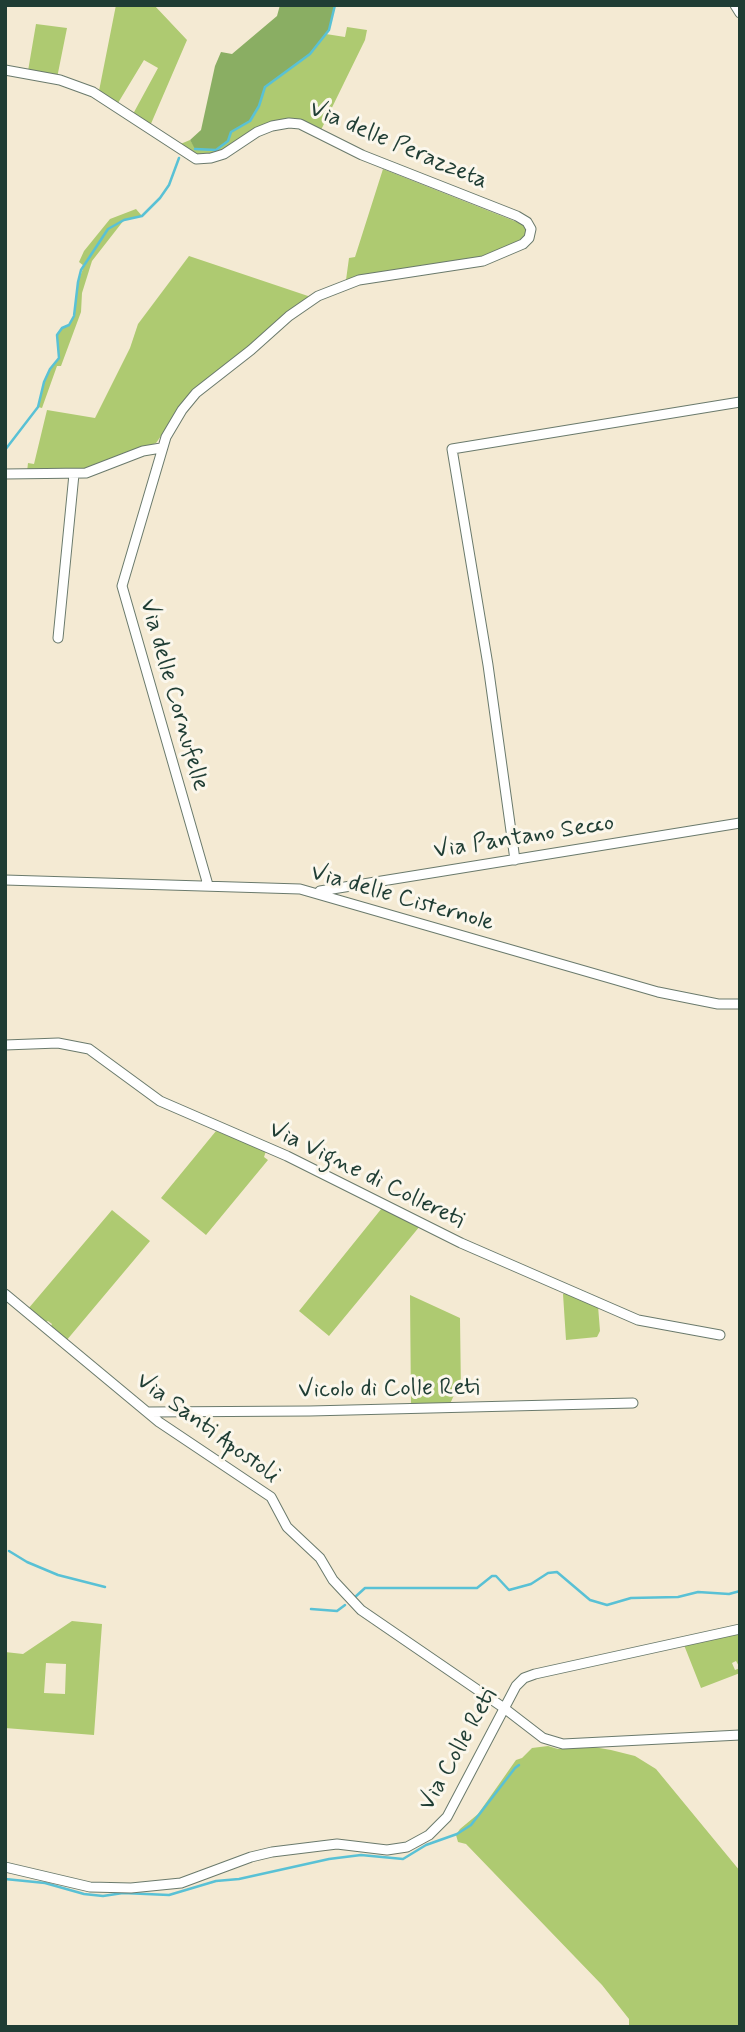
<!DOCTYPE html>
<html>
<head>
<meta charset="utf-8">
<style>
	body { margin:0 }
	#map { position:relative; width:745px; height:2032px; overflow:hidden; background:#f4ead3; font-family:Mynerve,sans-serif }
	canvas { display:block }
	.frame { position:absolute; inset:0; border:7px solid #1f3d34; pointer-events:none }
</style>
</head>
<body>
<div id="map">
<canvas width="745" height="2032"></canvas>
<div class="frame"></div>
</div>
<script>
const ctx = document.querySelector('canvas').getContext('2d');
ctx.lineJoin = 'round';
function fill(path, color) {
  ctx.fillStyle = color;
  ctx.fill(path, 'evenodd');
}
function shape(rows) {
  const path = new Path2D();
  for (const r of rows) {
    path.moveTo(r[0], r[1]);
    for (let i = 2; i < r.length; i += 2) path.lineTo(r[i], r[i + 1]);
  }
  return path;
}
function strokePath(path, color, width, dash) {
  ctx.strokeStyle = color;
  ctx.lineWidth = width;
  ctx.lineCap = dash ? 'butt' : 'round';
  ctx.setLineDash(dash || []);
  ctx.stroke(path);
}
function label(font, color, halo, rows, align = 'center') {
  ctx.font = font + ' Mynerve,sans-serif';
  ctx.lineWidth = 6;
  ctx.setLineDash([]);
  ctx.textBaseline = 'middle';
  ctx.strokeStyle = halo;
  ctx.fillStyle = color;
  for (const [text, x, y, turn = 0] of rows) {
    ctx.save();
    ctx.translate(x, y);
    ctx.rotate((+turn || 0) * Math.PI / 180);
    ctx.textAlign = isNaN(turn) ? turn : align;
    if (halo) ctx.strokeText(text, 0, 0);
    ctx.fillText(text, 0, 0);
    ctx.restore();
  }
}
fill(shape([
	[116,5,154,5,187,40,150,126,133,114,158,68,144,60,118,103,99,91],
	[36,24,67,28,57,78,28,71],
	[347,27,367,30,365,40,321,130,294,118,281,120,225,152,193,156,178,145,190,140,196,149,250,121,259,106,265,87,310,54,326,34,345,37],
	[383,169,522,224,527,228,525,237,519,243,473,264,411,269,356,276,346,280,349,258,355,257],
	[136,209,142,216,124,220,92,261,82,293,81,312,61,366,57,366,42,408,38,407,44,382,50,369,59,358,57,335,62,328,69,325,74,316,78,282,84,266,79,262,84,251,110,219],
	[189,256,311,297,283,316,251,348,195,388,156,443,87,472,27,472,28,463,34,464,47,410,95,418,130,348,138,324],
	[216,1131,266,1151,264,1157,268,1160,206,1235,161,1198],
	[382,1208,420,1226,329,1336,299,1311],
	[112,1210,150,1241,66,1341,50,1328,52,1324,48,1321,44,1323,28,1309],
	[563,1294,569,1294,598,1306,600,1331,597,1337,566,1340],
	[410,1295,460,1318,461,1395,454,1395,450,1404,411,1405],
	[72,1621,102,1624,94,1735,5,1728,5,1652,23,1654],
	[46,1663,66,1664,65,1694,44,1693],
	[740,1632,740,1668,736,1661,732,1663,735,1670,740,1668,740,1673,701,1688,684,1645],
	[548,1746,558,1749,588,1746,611,1750,635,1756,656,1769,740,1871,740,2027,629,2027,629,2019,602,1985,466,1844,458,1842,456,1835,460,1829,478,1814,516,1760,522,1758,532,1748]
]), '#aeca71');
fill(shape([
	[280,5,335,5,329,30,310,54,265,87,259,106,250,121,231,132,228,141,216,150,195,149,190,140,201,130,215,66,221,52,232,54,277,16]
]), '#8aae63');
strokePath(shape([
	[195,149,216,150,228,141,231,132,250,121,259,106,265,87,310,54,329,30,335,5],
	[5,450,38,407,44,382,50,369,59,358,57,335,62,328,69,325,74,316,78,282,81,270,108,229,124,220,142,216,160,198,169,185,179,158],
	[9,1551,27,1562,58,1575,105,1587],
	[354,1598,365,1588,477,1588,492,1576,496,1576,509,1590,531,1584,548,1573,557,1572,590,1600,607,1605,631,1598,678,1597,698,1592,729,1594,740,1591],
	[311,1609,337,1611,345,1605],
	[5,1879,45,1883,84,1894,103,1896,123,1893,169,1895,216,1881,239,1879,329,1859,361,1855,403,1859,426,1845,457,1834,471,1825,515,1768,519,1765]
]), '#59c1d5', 2.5);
const minor = shape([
	[735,5,740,13],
	[5,70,60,80,93,92,196,159,211,158,224,154,257,132,272,126,289,123,300,124,362,155,517,216,527,222,531,229,529,238,523,244,483,261,359,280,318,296,289,316,251,350,196,393,182,410,166,437,122,586,208,885],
	[5,474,86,473,143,451,161,448],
	[58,638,74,474],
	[515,860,488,665,452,449,740,402],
	[5,880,300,889,658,992,718,1004,740,1004],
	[320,891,740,823],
	[5,1045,58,1043,89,1049,160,1101,287,1156,461,1243,638,1320,720,1335],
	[5,1294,159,1422,271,1497,287,1527,320,1558,333,1580,361,1610,504,1708,543,1738,563,1744,740,1735],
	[148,1412,310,1411,633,1403],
	[5,1867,90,1887,131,1888,181,1883,251,1857,272,1852,337,1844,387,1850,407,1847,429,1835,447,1817,516,1686,524,1678,535,1674,740,1629]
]);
strokePath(minor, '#6a7a6c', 11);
strokePath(minor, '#fff', 9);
label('24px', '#1f3d34', '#fbf7ec', [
	["Via delle Perazzeta",398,146,23],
	["Via delle Cornufelle",173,695,74],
	["Via Pantano Secco",524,838,-9],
	["Via delle Cisternole",402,899,16],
	["Via Vigne di Collereti",366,1176,26],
	["Vicolo di Colle Reti",389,1390,-1],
	["Via Santi Apostoli",207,1429,36],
	["Via Colle Reti",459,1750,-61]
]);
</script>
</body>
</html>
